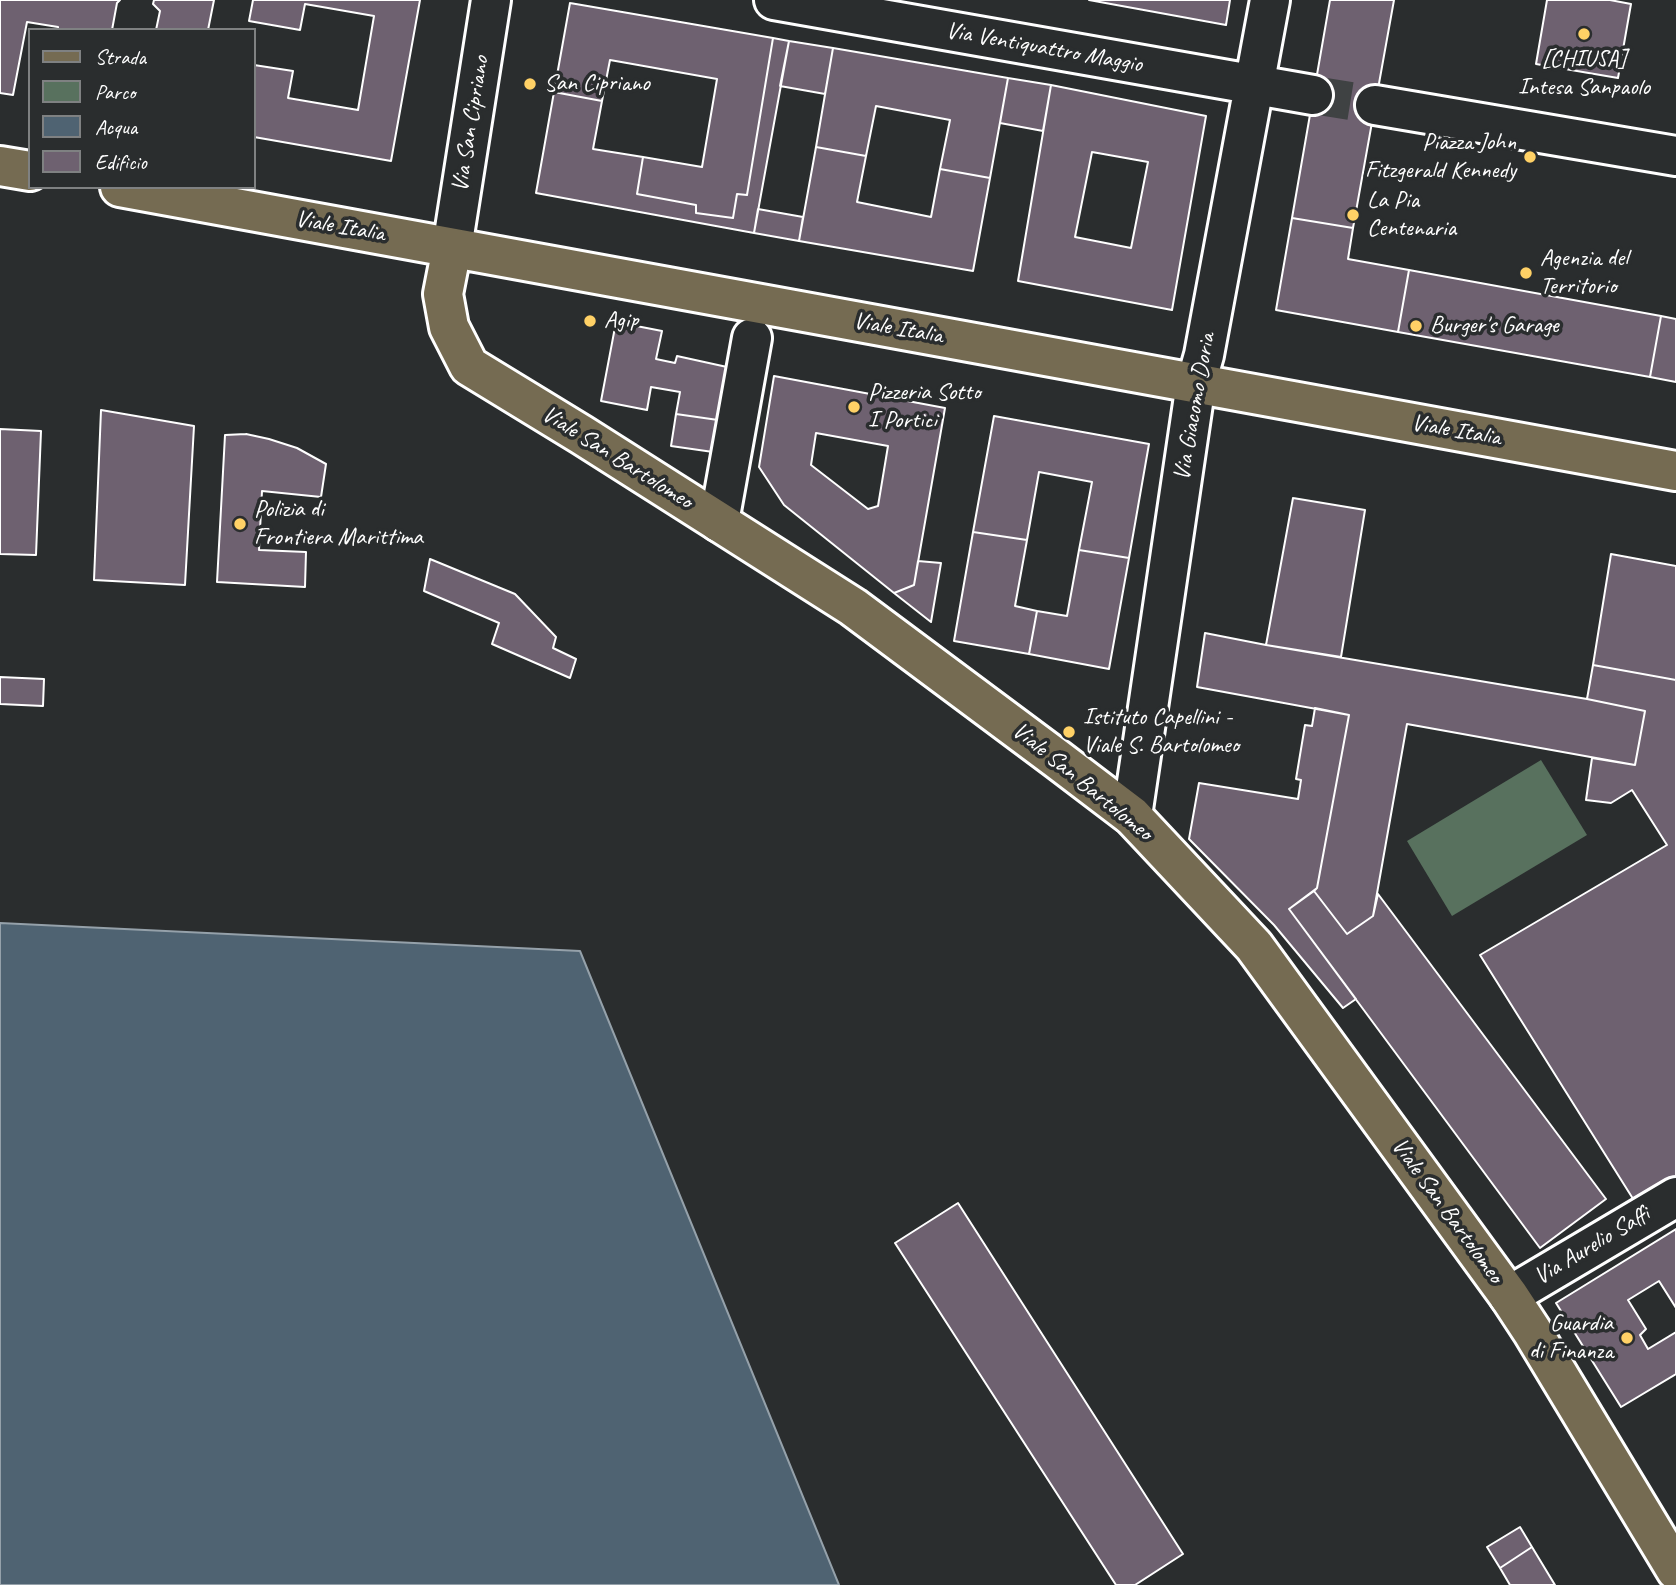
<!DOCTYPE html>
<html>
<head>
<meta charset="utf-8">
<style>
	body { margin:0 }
	#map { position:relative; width:1676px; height:1585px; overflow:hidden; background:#2a2d2e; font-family:Caveat,sans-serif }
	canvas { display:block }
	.legend { position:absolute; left:28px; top:28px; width:228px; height:161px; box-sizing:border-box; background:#2a2d2e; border:2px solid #7f8182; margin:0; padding:9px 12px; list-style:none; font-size:21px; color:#fff }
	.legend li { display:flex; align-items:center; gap:14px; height:35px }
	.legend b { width:35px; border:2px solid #7f8182 }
</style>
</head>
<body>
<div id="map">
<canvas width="1676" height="1585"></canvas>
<ul class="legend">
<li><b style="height:9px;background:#756b52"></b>Strada</li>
<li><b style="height:19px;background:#58715e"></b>Parco</li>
<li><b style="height:19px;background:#4f6372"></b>Acqua</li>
<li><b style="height:19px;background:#6e6170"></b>Edificio</li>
</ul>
</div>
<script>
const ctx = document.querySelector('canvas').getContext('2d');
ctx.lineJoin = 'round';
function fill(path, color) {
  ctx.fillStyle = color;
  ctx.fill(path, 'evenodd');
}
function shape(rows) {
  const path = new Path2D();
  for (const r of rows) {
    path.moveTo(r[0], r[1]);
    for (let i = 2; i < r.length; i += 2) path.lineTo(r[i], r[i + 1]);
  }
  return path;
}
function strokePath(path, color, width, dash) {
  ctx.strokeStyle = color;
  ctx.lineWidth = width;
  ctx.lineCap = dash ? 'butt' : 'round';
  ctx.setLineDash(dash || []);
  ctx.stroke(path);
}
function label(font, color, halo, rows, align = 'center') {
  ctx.font = font + ' Caveat,sans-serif';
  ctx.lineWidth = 7;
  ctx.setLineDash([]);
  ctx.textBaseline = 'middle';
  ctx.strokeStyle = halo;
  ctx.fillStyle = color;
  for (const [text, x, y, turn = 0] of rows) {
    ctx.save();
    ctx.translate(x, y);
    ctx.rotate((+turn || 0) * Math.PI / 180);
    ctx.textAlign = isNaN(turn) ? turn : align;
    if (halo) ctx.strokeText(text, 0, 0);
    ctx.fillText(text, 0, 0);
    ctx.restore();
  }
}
fill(shape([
	[1541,760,1587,835,1452,916,1407,841]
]), '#58715e');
const water = shape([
	[0,923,580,951,839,1585,0,1585,0,923]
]);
fill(water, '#4f6372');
strokePath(water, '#95a1aa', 2);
const building = shape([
	[0,0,120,0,117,3,112,30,58,30,58,27,27,22,13,95,0,93,0,0],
	[154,0,214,0,208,30,156,30,160,11,153,4,154,0],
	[253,0,420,0,391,161,254,137,254,65,293,71,288,98,358,110,374,16,305,4,300,30,249,21,253,0],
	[1089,0,1230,0,1226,25,1089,0],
	[1330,0,1394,0,1353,228,1292,218,1330,0],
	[1547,0,1610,0,1631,4,1618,78,1536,64,1547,0],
	[570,3,773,38,747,195,737,194,733,218,696,213,696,205,637,194,643,157,702,167,717,79,610,60,602,101,554,92,570,3],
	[773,38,789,41,754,233,536,193,554,92,602,101,593,149,643,157,637,194,696,205,696,213,733,218,737,194,747,195,773,38],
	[789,41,833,48,825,94,780,86,789,41],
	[833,48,1008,78,990,178,940,169,950,120,876,106,866,156,816,147,833,48],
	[1008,78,1051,85,1043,131,1000,123,1008,78],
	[1051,85,1206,116,1172,310,1018,281,1051,85],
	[1092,152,1148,162,1131,248,1075,237,1092,152],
	[816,147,866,156,857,202,931,217,940,169,990,178,973,271,799,241,816,147],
	[758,209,803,217,799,241,754,233,758,209],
	[1292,218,1353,228,1348,259,1409,270,1398,332,1276,310,1292,218],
	[1409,270,1661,316,1650,377,1398,332,1409,270],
	[1661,316,1676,319,1676,382,1650,377,1661,316],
	[616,322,662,331,656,359,675,363,677,356,727,367,718,420,676,414,680,392,651,387,647,410,601,401,616,322],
	[774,376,945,408,914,585,894,593,784,505,759,467,774,376],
	[816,433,888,446,878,506,868,509,811,465,816,433],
	[101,410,194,426,185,585,94,580,101,410],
	[676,414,718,420,713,452,671,446,676,414],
	[994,416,1149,444,1129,558,1079,550,1092,482,1039,472,1027,540,973,532,994,416],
	[0,429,41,431,36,555,0,554,0,429],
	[246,434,269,439,297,448,326,464,321,497,262,491,259,550,306,552,305,587,217,582,225,435,246,434],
	[1293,498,1365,510,1341,657,1266,645,1293,498],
	[973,532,1027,540,1015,606,1037,611,1029,654,954,641,973,532],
	[1079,550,1129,558,1109,669,1029,654,1037,611,1067,616,1079,550],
	[1611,554,1676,566,1676,680,1593,665,1611,554],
	[430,559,515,594,556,637,553,648,576,659,570,678,492,644,499,623,424,591,430,559],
	[918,561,941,563,931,622,894,593,914,585,918,561],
	[1205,633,1266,645,1587,699,1645,711,1635,765,1407,724,1373,916,1347,934,1314,891,1317,888,1349,715,1197,687,1205,633],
	[1593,665,1676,680,1676,1178,1635,1202,1480,955,1667,845,1632,790,1611,803,1586,800,1592,758,1635,765,1645,711,1587,699,1593,665],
	[0,677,44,679,43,706,0,704,0,677],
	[1315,708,1349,715,1317,888,1289,909,1356,999,1343,1008,1274,925,1189,839,1199,783,1298,799,1301,780,1296,779,1305,725,1312,726,1315,708],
	[1314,891,1347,934,1373,916,1378,894,1606,1199,1540,1248,1289,909,1314,891],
	[958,1203,1183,1554,1135,1585,1116,1585,895,1243,958,1203],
	[1676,1229,1676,1374,1621,1407,1556,1303,1676,1229],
	[1659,1281,1676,1308,1676,1332,1648,1349,1640,1335,1646,1329,1628,1300,1659,1281],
	[1520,1527,1532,1547,1500,1568,1487,1547,1520,1527],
	[1532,1547,1555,1585,1510,1585,1500,1568,1532,1547]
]);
fill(building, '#6e6170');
strokePath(building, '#fff', 2);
strokePath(shape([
	[1313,95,1375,105]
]), '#3f4243', 38, [38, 19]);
const minor = shape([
	[774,0,1313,95],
	[1375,105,1676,156],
	[452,248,491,0],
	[719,522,752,338],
	[1132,816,1196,383,1204,355,1270,0],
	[1509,1296,1676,1197]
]);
const major = shape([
	[0,166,30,171],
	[120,187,1676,471],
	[452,248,443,294,449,327,469,366,582,435,853,607,1057,759,1132,816,1254,946,1509,1296,1532,1331,1676,1570]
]);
strokePath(minor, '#fff', 44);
strokePath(major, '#fff', 44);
strokePath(minor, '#2a2d2e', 38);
strokePath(major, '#756b52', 38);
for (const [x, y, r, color] of [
	[1584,34,7,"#ffd166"],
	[530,84,7,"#ffd166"],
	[1530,157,7,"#ffd166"],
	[1353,215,7,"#ffd166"],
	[1526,273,7,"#ffd166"],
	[590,321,7,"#ffd166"],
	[1416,326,7,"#ffd166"],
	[854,407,7,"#ffd166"],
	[240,524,7,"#ffd166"],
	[1069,732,7,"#ffd166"],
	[1627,1338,7,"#ffd166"]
]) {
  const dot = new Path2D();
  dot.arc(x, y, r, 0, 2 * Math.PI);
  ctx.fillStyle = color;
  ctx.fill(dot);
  strokePath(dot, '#2a2d2e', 2.5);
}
label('24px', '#fff', '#2a2d2e', [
	["Via Ventiquattro Maggio",1044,48,10],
	["Via San Cipriano",471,124,-81],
	["Viale Italia",340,227,10],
	["Viale Italia",898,329,10],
	["Via Giacomo Doria",1195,407,-80],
	["Viale Italia",1456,431,10],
	["Viale San Bartolomeo",617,458,32],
	["Viale San Bartolomeo",1082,782,39],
	["Viale San Bartolomeo",1447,1211,54],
	["Via Aurelio Saffi",1592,1246,-31]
]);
label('24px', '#fff', '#2a2d2e', [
	["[CHIUSA]",1584,60,"center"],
	["Intesa Sanpaolo",1584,88,"center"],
	["San Cipriano",544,84],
	["Piazza John",1516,143,"right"],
	["Fitzgerald Kennedy",1516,171,"right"],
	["La Pia",1367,201],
	["Centenaria",1367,229],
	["Agenzia del",1540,259],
	["Territorio",1540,287],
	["Agip",604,321],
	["Burger's Garage",1430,326],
	["Pizzeria Sotto",868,393],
	["I Portici",868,421],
	["Polizia di",254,510],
	["Frontiera Marittima",254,538],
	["Istituto Capellini -",1083,718],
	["Viale S. Bartolomeo",1083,746],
	["Guardia",1613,1324,"right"],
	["di Finanza",1613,1352,"right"]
], 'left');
</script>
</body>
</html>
